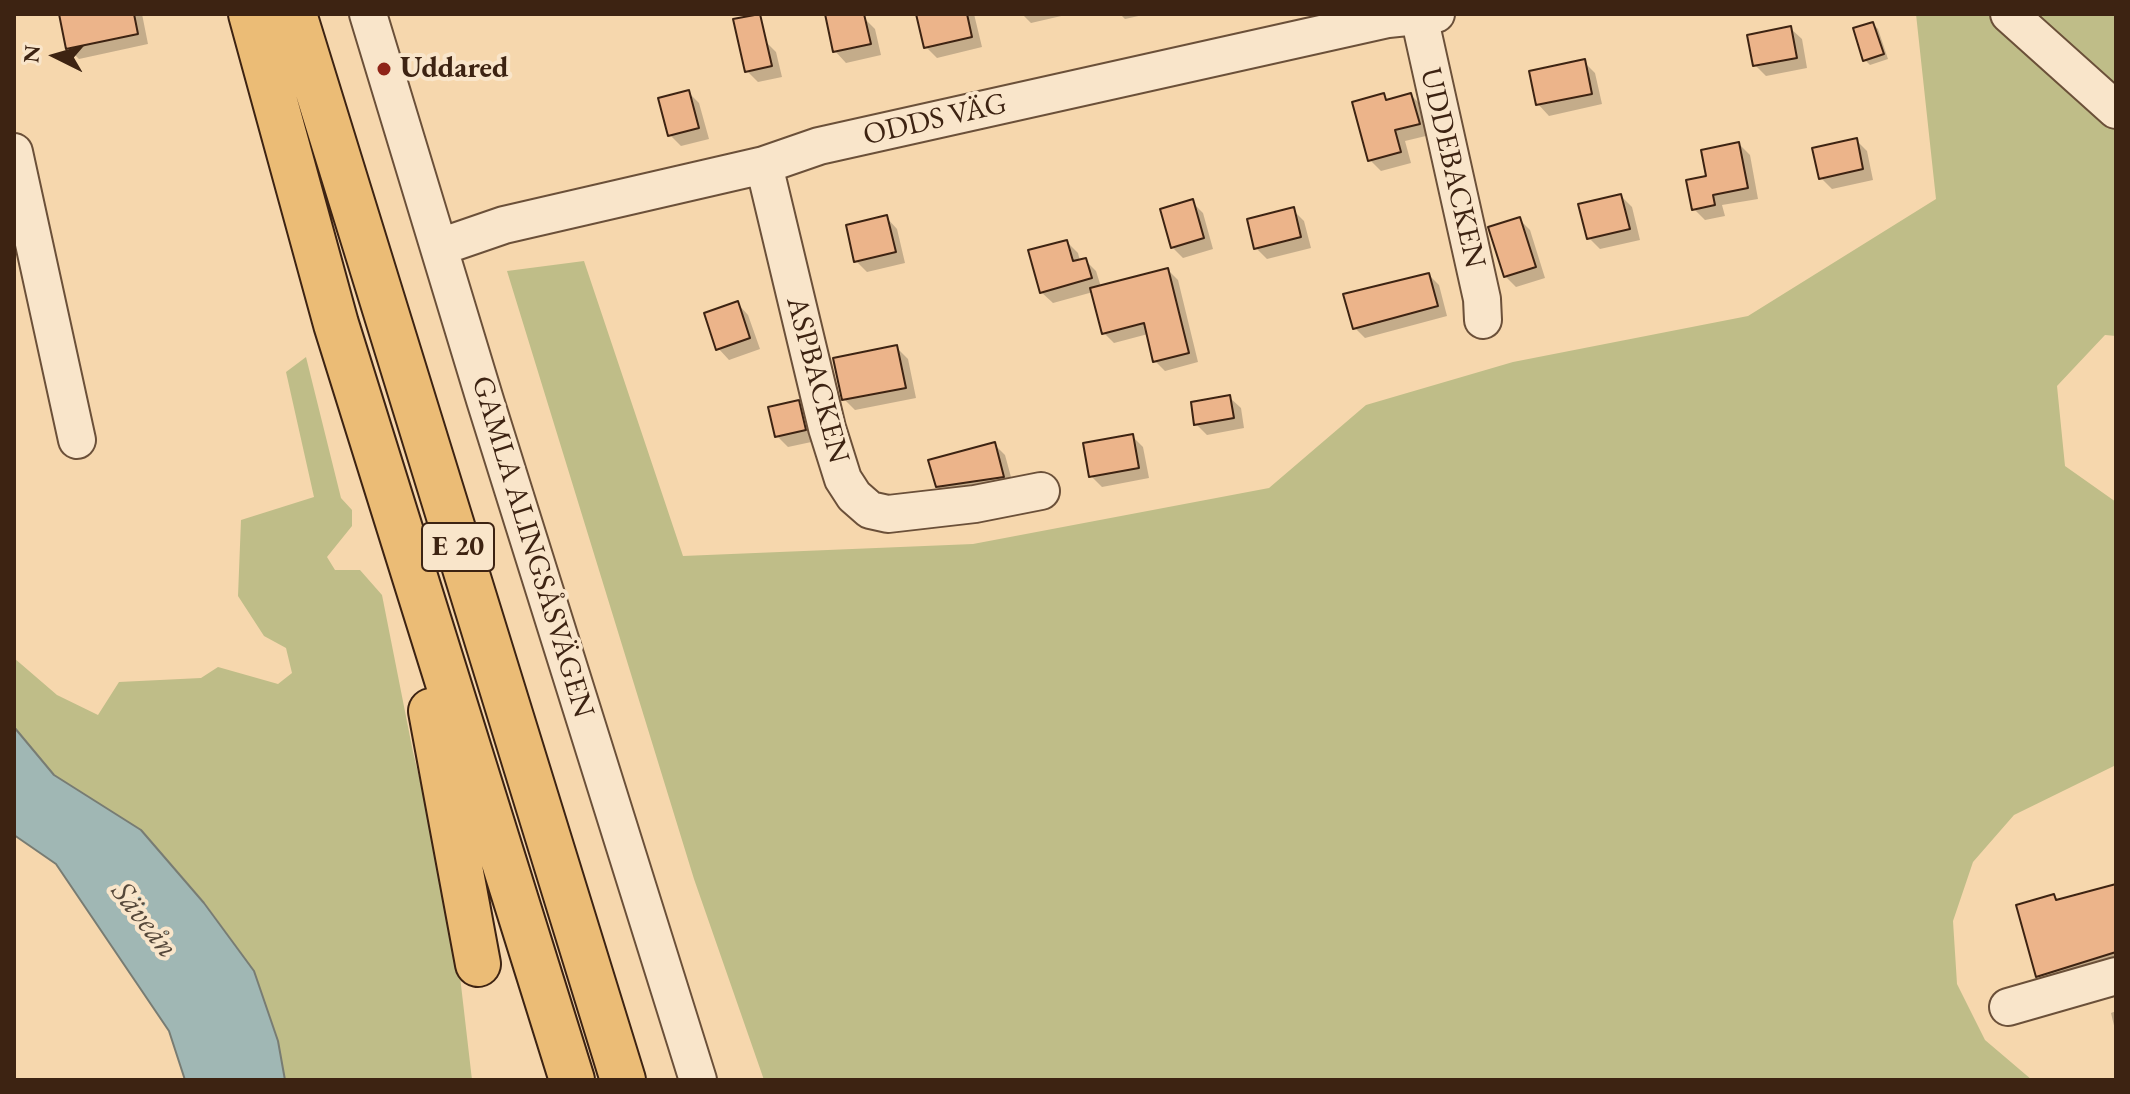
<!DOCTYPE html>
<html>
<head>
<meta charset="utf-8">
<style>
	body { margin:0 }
	#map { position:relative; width:2130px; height:1094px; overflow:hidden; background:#f6d7ad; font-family:"EB Garamond",serif }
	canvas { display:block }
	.frame { position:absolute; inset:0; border:16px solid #3d2312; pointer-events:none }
	.north { position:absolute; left:16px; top:16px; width:80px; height:80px; -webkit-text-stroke:6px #f9e5ca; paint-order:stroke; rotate:275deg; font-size:22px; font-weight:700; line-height:32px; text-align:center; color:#3d2312 }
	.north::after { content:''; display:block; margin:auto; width:28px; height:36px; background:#3d2312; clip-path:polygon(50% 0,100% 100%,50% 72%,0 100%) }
</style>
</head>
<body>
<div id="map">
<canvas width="2130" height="1094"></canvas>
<div class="frame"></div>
<div class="north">N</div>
</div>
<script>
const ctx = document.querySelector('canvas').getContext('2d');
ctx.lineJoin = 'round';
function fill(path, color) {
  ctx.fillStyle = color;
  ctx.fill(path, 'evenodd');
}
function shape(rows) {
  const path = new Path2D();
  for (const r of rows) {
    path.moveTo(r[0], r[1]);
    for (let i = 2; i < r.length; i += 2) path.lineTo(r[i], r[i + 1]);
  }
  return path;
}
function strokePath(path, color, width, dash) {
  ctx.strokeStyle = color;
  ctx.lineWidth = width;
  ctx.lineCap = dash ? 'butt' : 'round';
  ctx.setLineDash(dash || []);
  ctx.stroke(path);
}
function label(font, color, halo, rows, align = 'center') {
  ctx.font = font + ' "EB Garamond",serif';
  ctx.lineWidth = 8;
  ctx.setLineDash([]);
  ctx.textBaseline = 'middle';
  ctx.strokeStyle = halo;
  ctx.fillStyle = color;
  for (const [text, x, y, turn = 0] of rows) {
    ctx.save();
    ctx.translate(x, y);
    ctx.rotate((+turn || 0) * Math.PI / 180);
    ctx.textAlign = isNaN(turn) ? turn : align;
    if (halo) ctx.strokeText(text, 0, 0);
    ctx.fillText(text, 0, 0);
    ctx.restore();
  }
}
fill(shape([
	[1916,14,2116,14,2116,336,2105,335,2057,386,2065,466,2116,502,2116,765,2014,815,1973,862,1953,921,1957,984,1985,1040,2032,1080,764,1080,694,879,507,271,584,261,683,556,973,544,1269,488,1366,405,1513,362,1748,316,1936,199],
	[306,357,341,498,352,510,352,526,327,557,335,570,360,570,382,595,413,752,453,916,472,1080,285,1080,278,1041,254,971,205,903,141,830,54,775,14,727,14,658,57,695,98,715,119,682,201,678,218,667,278,684,292,673,286,648,264,636,238,596,241,520,314,497,286,372]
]), '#bfbd88');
const water = shape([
	[14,727,54,775,141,830,204,903,254,971,278,1041,285,1080,185,1080,169,1031,56,864,14,835,14,727]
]);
fill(water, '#a0b7b4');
strokePath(water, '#787c73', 2);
fill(shape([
	[61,14,142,14,148,44,79,59,68,48],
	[918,14,974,14,982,47,937,58,926,47],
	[1022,14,1070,14,1031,23],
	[1120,14,1143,14,1143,15,1125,19],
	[864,18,875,29,881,55,846,63,835,51],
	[1873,24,1878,29,1888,59,1870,65,1865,60],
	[1790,28,1802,39,1807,68,1766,76,1755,65],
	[765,41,776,52,782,77,758,82,747,71],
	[1584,62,1595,73,1602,104,1549,116,1538,104],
	[688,92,699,103,709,139,681,146,670,135],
	[1411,95,1422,106,1430,135,1405,141,1411,163,1381,171,1370,160,1384,96,1389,101],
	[1856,140,1867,151,1873,180,1832,189,1821,178],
	[1739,144,1750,155,1758,199,1722,205,1725,216,1705,220,1694,209,1708,178],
	[1621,196,1632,207,1640,240,1600,249,1589,238],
	[1192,202,1203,213,1213,249,1183,258,1172,247],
	[1293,210,1304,221,1311,248,1267,259,1256,248],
	[886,217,897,229,905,263,867,272,856,261],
	[1519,219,1530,230,1545,278,1516,287,1505,276],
	[1067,242,1078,253,1080,261,1085,260,1096,271,1101,287,1168,270,1178,280,1198,362,1165,371,1155,361,1148,334,1114,343,1104,333,1093,292,1053,303,1041,292],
	[1429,275,1439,285,1447,316,1365,338,1355,328],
	[737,303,748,315,760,349,729,360,718,348],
	[897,348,908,359,916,398,855,410,844,399],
	[1229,397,1241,408,1244,428,1207,435,1196,424],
	[798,402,809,413,816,441,788,447,777,436],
	[1132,436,1143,447,1149,478,1102,487,1091,476],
	[994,444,1005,455,1014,488,949,498,937,486],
	[2116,884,2116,965,2049,987,2038,976,2054,896,2059,901],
	[2116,1011,2116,1034,2111,1013]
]), '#0003');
const building = shape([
	[59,14,134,14,138,34,66,49,59,14],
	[760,14,772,66,745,72,733,19,760,14],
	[825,14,864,14,871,44,833,52,825,14],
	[916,14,967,14,972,37,924,48,916,14],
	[1873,22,1884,54,1863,61,1853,28,1873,22],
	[1791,26,1797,58,1753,66,1747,35,1791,26],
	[1585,59,1592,94,1536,105,1529,71,1585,59],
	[689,90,699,128,668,136,658,98,689,90],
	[1384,93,1386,100,1411,93,1420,124,1395,130,1401,152,1368,161,1352,102,1384,93],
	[1857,138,1863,169,1819,179,1812,148,1857,138],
	[1739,142,1748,188,1713,195,1715,205,1692,210,1686,180,1706,176,1701,150,1739,142],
	[1621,194,1630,229,1587,239,1578,204,1621,194],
	[1193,199,1204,238,1171,248,1160,209,1193,199],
	[1294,207,1301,237,1254,249,1247,219,1294,207],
	[887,215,896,252,854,262,846,225,887,215],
	[1520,217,1536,267,1504,277,1488,227,1520,217],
	[1067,240,1073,261,1086,258,1092,278,1040,293,1028,250,1067,240],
	[1168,268,1189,353,1153,362,1144,323,1102,334,1090,288,1168,268],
	[1429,273,1438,306,1353,329,1343,294,1429,273],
	[738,301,750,338,716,350,704,313,738,301],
	[897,345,906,388,842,400,833,358,897,345],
	[1230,395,1234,418,1194,425,1191,402,1230,395],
	[799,400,806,430,775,437,768,407,799,400],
	[1133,434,1139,468,1089,477,1083,443,1133,434],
	[995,442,1004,477,936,487,928,460,995,442],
	[2116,884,2116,952,2036,977,2016,905,2054,894,2056,900,2116,884]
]);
fill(building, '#ecb48a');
strokePath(building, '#3d2312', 2);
const minor = shape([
	[368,14,485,400,698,1080],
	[2009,14,2116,110],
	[1419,16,1482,299,1483,320],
	[14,152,77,440],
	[764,165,827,428,843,479,854,496,870,510,888,514,975,504,1041,491],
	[440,247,504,225,764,165,819,146,1388,19,1436,14],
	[2008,1007,2116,976]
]);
const highway = shape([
	[251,14,336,324,572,1080],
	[294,14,623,1080],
	[431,711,478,964]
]);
strokePath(minor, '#6b5039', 40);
strokePath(highway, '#3d2312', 48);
strokePath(minor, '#f9e5ca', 36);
strokePath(highway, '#ebbc76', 44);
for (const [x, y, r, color] of [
	[384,69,8,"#8f2418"]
]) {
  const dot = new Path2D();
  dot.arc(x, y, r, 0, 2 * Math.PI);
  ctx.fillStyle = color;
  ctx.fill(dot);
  strokePath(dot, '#f9e5ca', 3);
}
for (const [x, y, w] of [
	[458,547,72]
]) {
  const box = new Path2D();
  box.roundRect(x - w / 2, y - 24, w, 48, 6);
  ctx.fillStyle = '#f9e5ca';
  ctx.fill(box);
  strokePath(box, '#3d2312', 2);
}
label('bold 28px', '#3d2312', null, [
	["E 20",458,547]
]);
label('bold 30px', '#3d2312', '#f9e5ca', [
	["Uddared",400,69]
], 'left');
label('30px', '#3d2312', '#f9e5ca', [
	["ODDS VÄG",935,120,-13],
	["UDDEBACKEN",1452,168,77],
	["ASPBACKEN",817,380,75],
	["GAMLA ALINGSÅSVÄGEN",532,547,73]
]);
label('italic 32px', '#56483a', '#f9e5ca', [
	["Säveån",144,920,52]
]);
</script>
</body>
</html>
